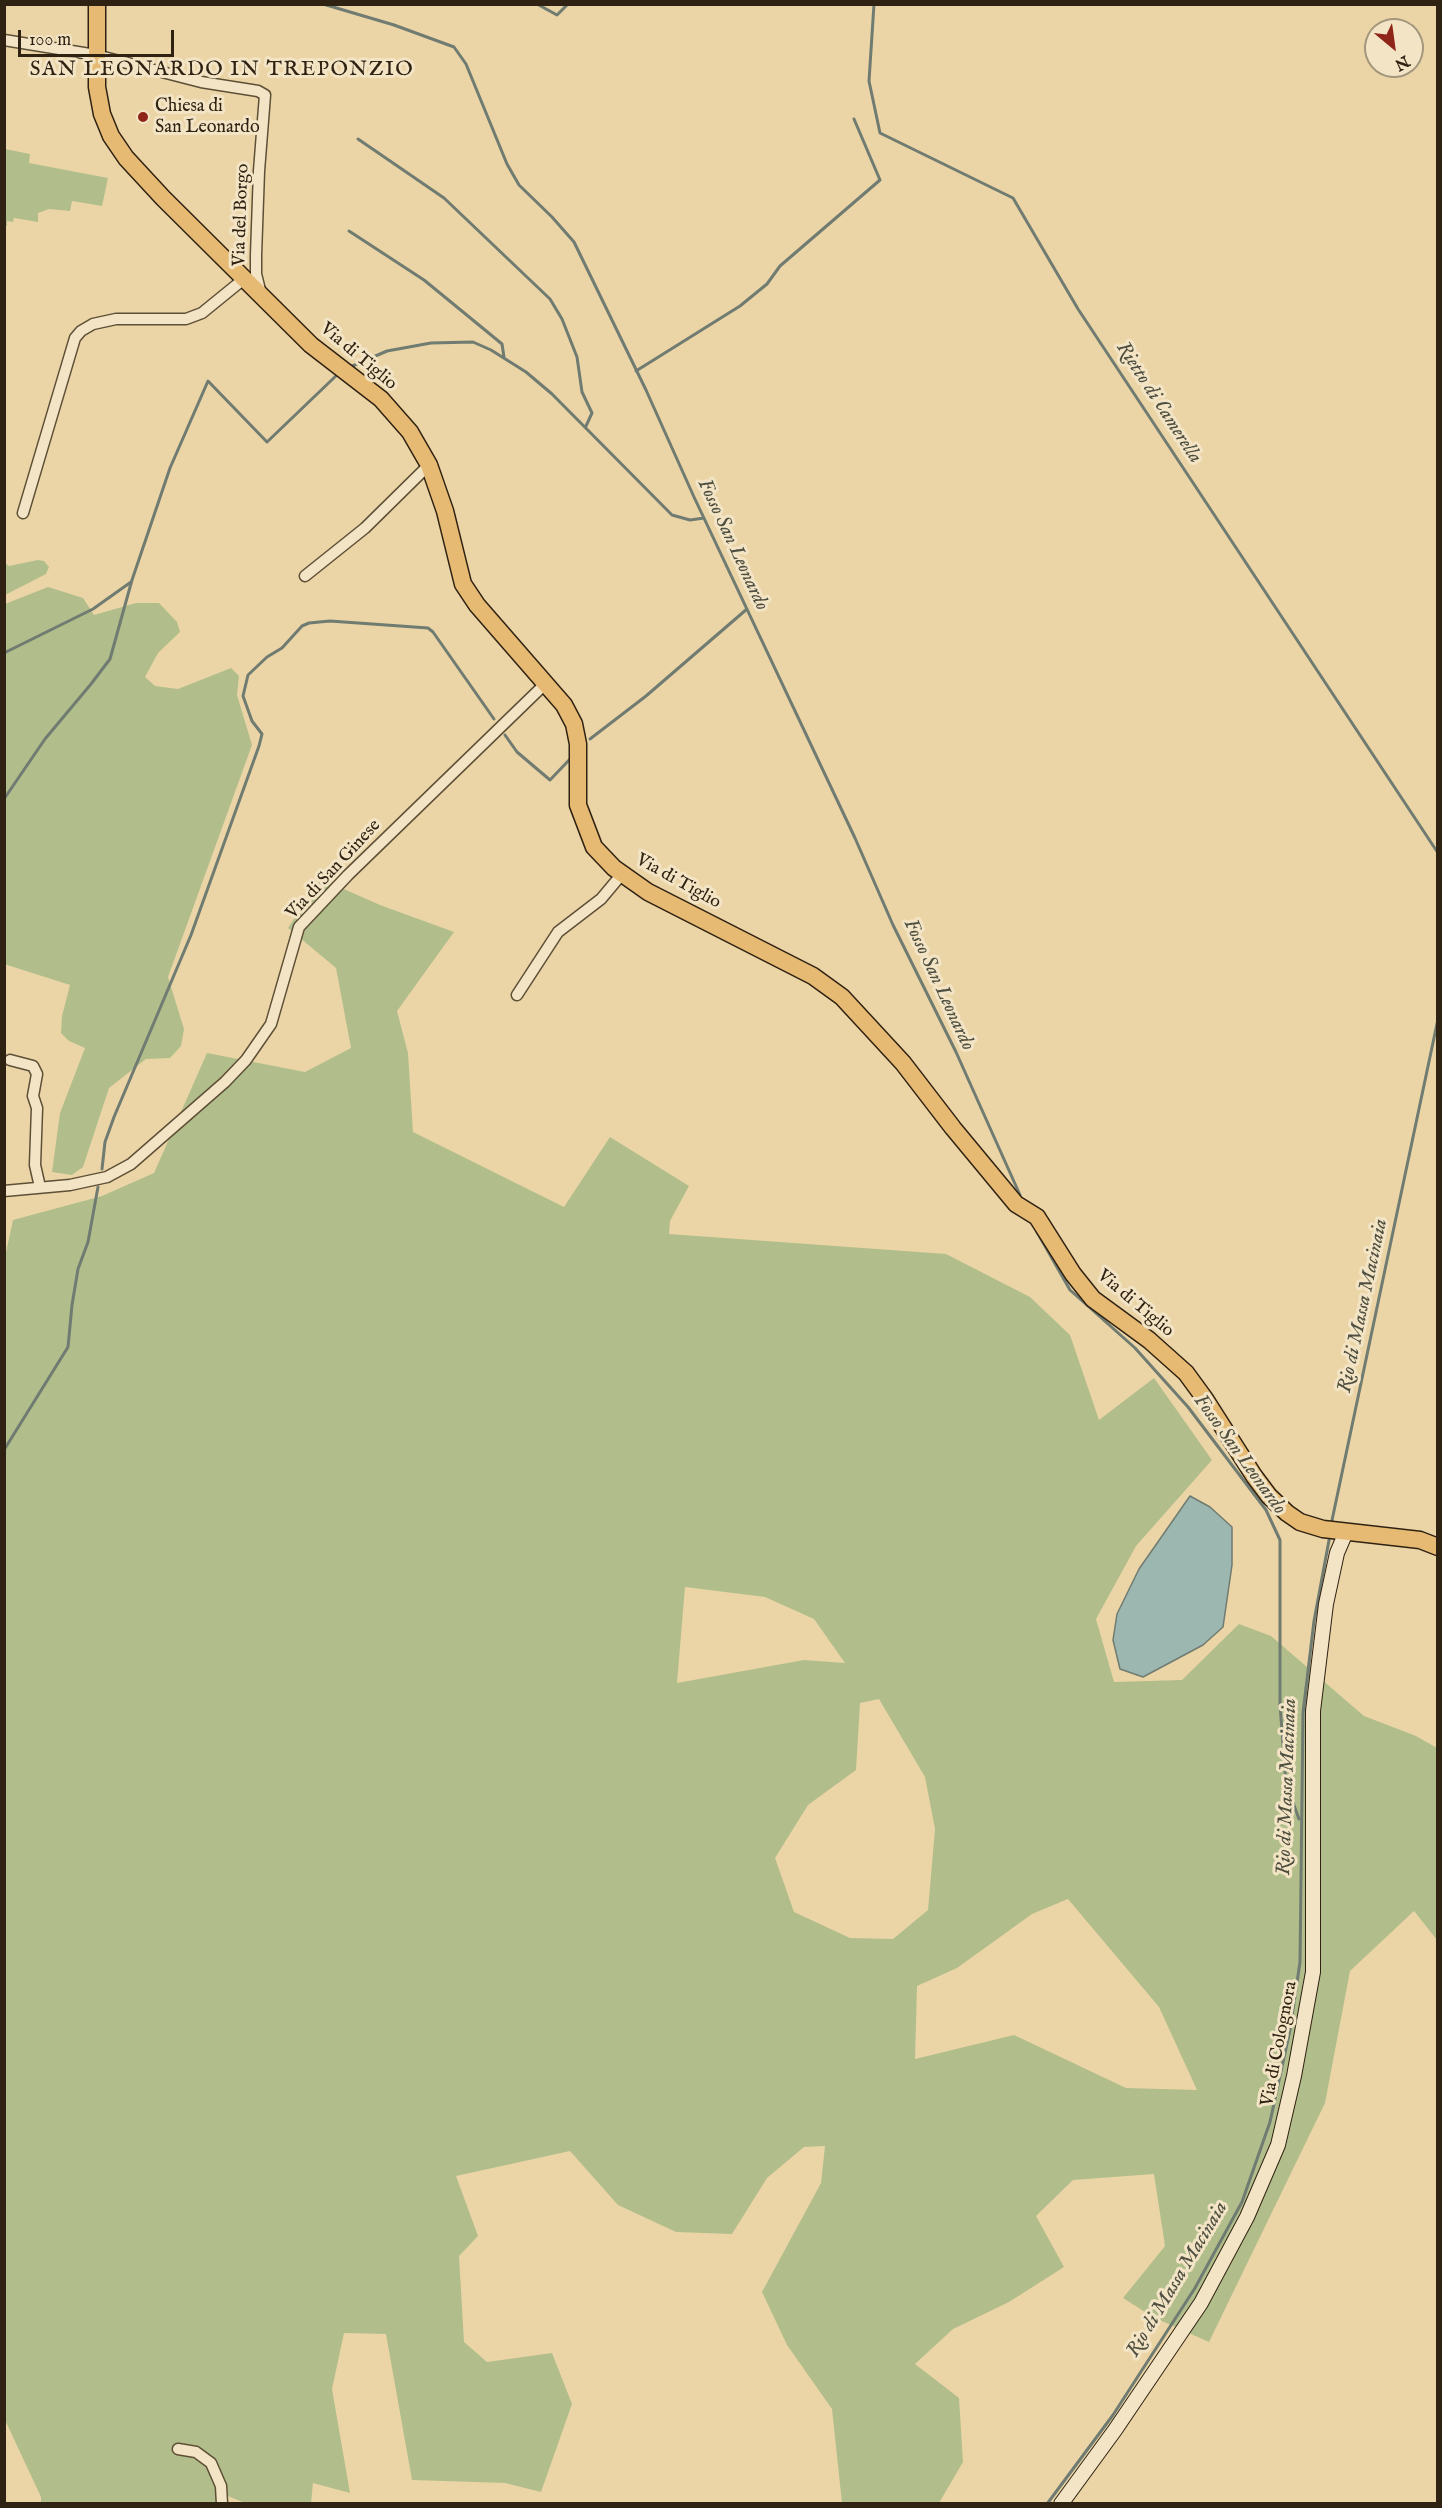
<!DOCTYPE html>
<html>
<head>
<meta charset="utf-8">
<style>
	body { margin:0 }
	#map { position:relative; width:1442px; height:2508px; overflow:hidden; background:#ebd5a6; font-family:"IM FELL English",serif }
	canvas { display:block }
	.frame { position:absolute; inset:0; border:6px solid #2f2212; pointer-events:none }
	.north { position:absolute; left:1364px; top:18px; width:60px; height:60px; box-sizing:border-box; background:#f2e4c5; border:2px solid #a4967d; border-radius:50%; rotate:151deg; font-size:16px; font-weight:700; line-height:24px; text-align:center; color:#2f2212 }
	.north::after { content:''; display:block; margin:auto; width:21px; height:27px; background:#8f2418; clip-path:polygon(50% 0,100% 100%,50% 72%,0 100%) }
	.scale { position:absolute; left:18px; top:30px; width:156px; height:27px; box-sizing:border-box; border:3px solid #2f2212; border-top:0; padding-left:8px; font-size:18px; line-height:21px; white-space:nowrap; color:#2f2212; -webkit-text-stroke:4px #f2e4c5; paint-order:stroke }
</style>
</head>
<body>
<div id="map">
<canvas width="1442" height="2508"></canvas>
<div class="frame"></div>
<div class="north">N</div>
<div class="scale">100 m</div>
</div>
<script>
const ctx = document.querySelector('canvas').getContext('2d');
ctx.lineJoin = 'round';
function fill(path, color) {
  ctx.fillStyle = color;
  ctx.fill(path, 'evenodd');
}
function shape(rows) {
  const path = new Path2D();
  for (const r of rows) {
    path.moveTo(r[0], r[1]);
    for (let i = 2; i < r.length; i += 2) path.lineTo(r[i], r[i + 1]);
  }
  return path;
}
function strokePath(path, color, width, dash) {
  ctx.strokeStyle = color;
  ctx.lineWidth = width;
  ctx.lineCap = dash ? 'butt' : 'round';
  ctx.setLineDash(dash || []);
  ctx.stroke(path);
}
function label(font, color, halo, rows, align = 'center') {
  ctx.font = font + ' "IM FELL English",serif';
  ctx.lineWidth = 6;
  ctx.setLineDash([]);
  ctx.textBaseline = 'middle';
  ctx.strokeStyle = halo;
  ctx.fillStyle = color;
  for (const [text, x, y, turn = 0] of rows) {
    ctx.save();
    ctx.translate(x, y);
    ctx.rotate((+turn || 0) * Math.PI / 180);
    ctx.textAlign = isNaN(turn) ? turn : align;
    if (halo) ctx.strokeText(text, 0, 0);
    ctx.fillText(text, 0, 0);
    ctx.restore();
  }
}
fill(shape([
	[5,149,30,154,29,163,108,178,102,206,72,201,70,211,49,209,38,213,38,222,14,218,13,222,7,221,7,226,5,226],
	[38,560,44,561,49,567,46,574,5,595,5,563,9,566],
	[48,587,83,598,94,615,136,603,159,603,177,622,180,632,158,653,145,677,155,686,178,689,231,668,239,676,237,695,252,745,168,977,184,1029,181,1046,170,1058,146,1059,109,1088,83,1167,72,1175,52,1172,60,1113,85,1048,69,1041,61,1033,62,1016,70,985,4,964,5,604],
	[321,879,380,905,454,932,397,1011,408,1053,413,1132,564,1207,610,1137,689,1186,670,1221,669,1234,946,1254,1030,1297,1070,1335,1099,1420,1154,1378,1212,1460,1136,1546,1096,1619,1114,1682,1182,1680,1239,1624,1271,1636,1364,1716,1416,1736,1437,1748,1437,1940,1414,1911,1350,1971,1325,2103,1209,2342,1153,2317,1123,2298,1165,2246,1154,2174,1073,2180,1036,2216,1064,2267,1009,2302,953,2329,915,2364,959,2398,963,2462,939,2503,842,2503,832,2409,787,2345,762,2292,821,2183,825,2146,804,2147,767,2178,732,2234,676,2232,618,2205,570,2151,456,2176,478,2236,459,2256,464,2342,487,2362,552,2353,572,2404,541,2492,505,2483,412,2480,386,2334,344,2333,332,2389,350,2493,313,2483,311,2503,245,2503,218,2492,218,2503,41,2503,41,2497,5,2420,5,1257,13,1220,102,1196,154,1173,207,1053,305,1072,351,1048,336,968,288,928],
	[685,1587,765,1597,814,1619,845,1663,804,1660,677,1683],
	[879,1699,925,1777,935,1829,928,1910,893,1939,850,1938,794,1912,775,1858,808,1805,856,1770,860,1703],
	[1068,1899,1159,2007,1197,2090,1126,2088,1014,2035,915,2059,917,1986,957,1968,1032,1914]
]), '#b1be8b');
const water = shape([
	[1190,1496,1210,1507,1232,1527,1232,1565,1223,1627,1203,1645,1143,1677,1120,1669,1113,1640,1117,1614,1139,1569,1190,1496]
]);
fill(water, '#9bb7b0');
strokePath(water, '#707b71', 1.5);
strokePath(shape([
	[323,4,394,25,454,47,466,64,507,164,519,185,552,217,574,242,646,390,694,497,855,838,893,925,956,1052,1020,1195],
	[537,4,557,15,568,4],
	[874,4,869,81,880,133,1013,198,1078,309,1438,853],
	[358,139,444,198,550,299,562,319,577,357,582,392,592,413,586,426],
	[349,231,424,280,485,330,502,344,504,357],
	[350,367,387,351,431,343,473,342,491,350,526,372,552,394,672,515,690,520,704,518],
	[636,371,740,306,767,284,780,266,880,180,854,119],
	[4,653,93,609,131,582],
	[505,735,517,752,550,780,571,758],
	[590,739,646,696,747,609],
	[4,799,45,739,91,684,110,659,132,580,170,468,208,381,267,442,339,373],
	[102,1169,105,1142,114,1117,191,935,259,746,262,734,252,721,243,696,248,675,267,657,282,648,302,626,309,623,330,621,428,628,433,632,494,719],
	[1037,1232,1070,1290,1135,1348,1188,1407,1266,1510,1280,1540,1280,1705,1286,1783,1299,1819],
	[4,1450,68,1347,72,1305,78,1269,88,1242,98,1187],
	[1331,1525,1438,1019],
	[1047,2504,1113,2415,1195,2288,1242,2202,1270,2122,1290,2030,1300,1962,1303,1713,1314,1621,1330,1535]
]), '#707b71', 3);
const street = shape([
	[4,40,96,55,201,82,258,91,265,95,259,171,256,255,256,274,261,294],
	[23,513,75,338,81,331,93,324,116,319,186,319,202,313,245,278],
	[305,576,365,528,429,465],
	[517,995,558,932,601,899,622,874],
	[10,1060,33,1066,37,1074,33,1096,37,1108,35,1165,40,1187],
	[4,1191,70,1185,107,1177,131,1164,225,1082,246,1060,271,1024,299,927,348,875,545,684],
	[178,2449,196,2452,211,2463,221,2486,222,2504]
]);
const secondary = shape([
	[1061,2504,1115,2430,1201,2303,1247,2217,1278,2145,1294,2076,1313,1972,1313,1711,1326,1604,1337,1553,1346,1532]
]);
const primary = shape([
	[97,4,97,87,102,114,111,136,126,158,163,198,311,345,381,399,410,432,429,465,445,511,463,584,477,605,564,705,574,724,578,744,578,805,594,847,614,868,648,892,813,976,842,997,903,1063,953,1128,1016,1204,1037,1217,1073,1274,1093,1299,1149,1340,1186,1373,1205,1399,1254,1476,1269,1496,1287,1513,1300,1522,1323,1529,1420,1540,1438,1547]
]);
strokePath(street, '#5e4f37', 13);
strokePath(secondary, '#2f2212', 16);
strokePath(primary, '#2f2212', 19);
strokePath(street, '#f2e4c5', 10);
strokePath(secondary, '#f2e4c5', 14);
strokePath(primary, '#e6ba73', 16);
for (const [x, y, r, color] of [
	[143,117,6,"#8f2418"]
]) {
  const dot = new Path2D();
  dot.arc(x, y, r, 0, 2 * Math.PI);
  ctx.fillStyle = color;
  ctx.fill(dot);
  strokePath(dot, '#f2e4c5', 2);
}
label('18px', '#2f2212', '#f2e4c5', [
	["Chiesa di",155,107],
	["San Leonardo",155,128]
], 'left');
label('18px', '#2f2212', '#f2e4c5', [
	["Via del Borgo",242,215,-88],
	["Via di Tiglio",358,357,40],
	["Via di San Ginese",334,870,-47],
	["Via di Tiglio",678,882,29],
	["Via di Tiglio",1135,1304,40],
	["Via di Colognora",1280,2044,-79]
]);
label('italic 20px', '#4f4f41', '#f2e4c5', [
	["Rietto di Camerella",1158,403,57],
	["Fosso San Leonardo",732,545,65],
	["Fosso San Leonardo",938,985,65],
	["Rio di Massa Macinaia",1364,1306,-78],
	["Fosso San Leonardo",1239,1455,54],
	["Rio di Massa Macinaia",1288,1787,-88],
	["Rio di Massa Macinaia",1178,2280,-59]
]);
ctx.letterSpacing = '1.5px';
label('21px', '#2f2212', '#f2e4c5', [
	["SAN LEONARDO IN TREPONZIO",222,71]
]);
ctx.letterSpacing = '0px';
</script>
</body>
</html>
